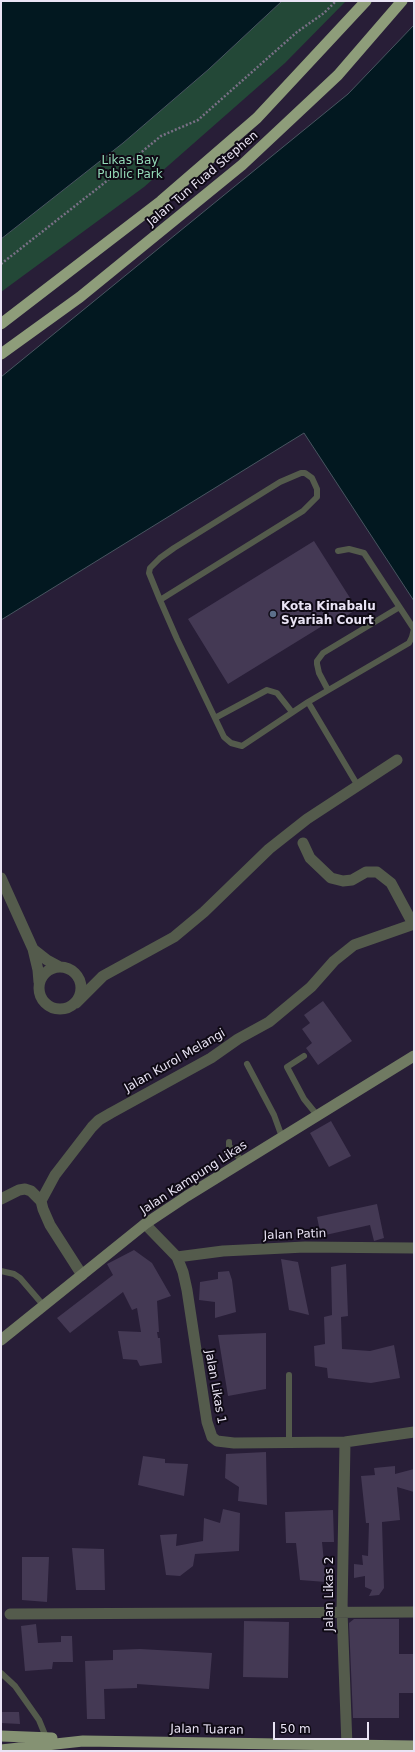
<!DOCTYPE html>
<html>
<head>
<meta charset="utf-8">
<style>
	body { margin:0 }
	#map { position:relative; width:415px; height:1752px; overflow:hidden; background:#281e37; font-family:"DejaVu Sans",sans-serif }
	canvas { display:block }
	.frame { position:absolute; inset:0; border:2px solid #eae4f5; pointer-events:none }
	.scale { position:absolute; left:273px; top:1722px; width:96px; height:18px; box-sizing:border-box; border:2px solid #eae4f5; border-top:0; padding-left:5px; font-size:12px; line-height:14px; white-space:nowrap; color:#eae4f5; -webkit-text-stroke:3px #0f0a15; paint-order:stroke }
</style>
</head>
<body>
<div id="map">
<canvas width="415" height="1752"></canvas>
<div class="frame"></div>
<div class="scale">50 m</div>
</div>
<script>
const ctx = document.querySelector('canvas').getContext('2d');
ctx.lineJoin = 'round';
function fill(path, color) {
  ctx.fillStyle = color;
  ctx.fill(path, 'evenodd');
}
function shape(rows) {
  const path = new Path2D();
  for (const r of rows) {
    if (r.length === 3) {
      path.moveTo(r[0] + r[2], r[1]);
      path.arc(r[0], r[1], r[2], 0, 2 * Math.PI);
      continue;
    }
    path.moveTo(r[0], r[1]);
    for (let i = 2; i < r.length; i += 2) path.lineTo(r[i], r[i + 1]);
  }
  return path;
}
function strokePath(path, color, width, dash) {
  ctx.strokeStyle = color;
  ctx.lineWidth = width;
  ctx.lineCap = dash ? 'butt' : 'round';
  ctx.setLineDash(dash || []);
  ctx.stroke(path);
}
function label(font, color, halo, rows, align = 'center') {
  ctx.font = font + ' "DejaVu Sans",sans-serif';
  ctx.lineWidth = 4;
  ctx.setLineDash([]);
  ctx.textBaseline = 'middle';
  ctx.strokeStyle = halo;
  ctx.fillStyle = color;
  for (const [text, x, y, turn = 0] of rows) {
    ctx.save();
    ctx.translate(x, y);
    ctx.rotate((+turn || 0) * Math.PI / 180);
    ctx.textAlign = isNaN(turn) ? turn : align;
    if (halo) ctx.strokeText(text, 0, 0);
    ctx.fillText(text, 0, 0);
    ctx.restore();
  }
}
fill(shape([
	[282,1,346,1,285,63,144,187,1,292,1,239,123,143,209,69]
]), '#234837');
const water = shape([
	[1,1,282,1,209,69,123,143,1,239,1,1],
	[414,25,414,601,304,433,1,620,1,377,348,94,414,25]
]);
fill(water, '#021820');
strokePath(water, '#485560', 1);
fill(shape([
	[314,541,357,609,335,623,332,620,228,684,188,619],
	[323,1001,352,1041,318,1065,306,1048,312,1043,302,1029,310,1023,304,1015],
	[331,1121,351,1156,329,1167,310,1133],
	[377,1204,384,1238,374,1241,370,1225,321,1236,317,1217],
	[134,1250,152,1263,171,1296,157,1301,159,1332,157,1332,158,1338,160,1338,162,1363,140,1366,137,1360,123,1359,118,1331,141,1332,137,1308,132,1310,123,1292,70,1333,57,1318,113,1275,107,1264],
	[281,1259,298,1262,309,1315,289,1310],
	[346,1264,348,1316,341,1317,342,1349,370,1351,394,1345,400,1378,371,1383,328,1378,327,1368,315,1366,314,1346,325,1344,324,1317,332,1315,331,1267],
	[229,1271,232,1280,236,1312,215,1318,215,1302,199,1300,200,1282,218,1279,218,1272],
	[266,1333,266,1389,228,1396,218,1335],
	[266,1452,267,1505,238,1501,239,1487,225,1478,226,1454],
	[143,1456,165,1459,165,1463,188,1464,184,1496,138,1485],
	[395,1466,395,1474,414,1469,414,1492,397,1487,400,1520,382,1522,384,1588,379,1595,369,1596,372,1590,365,1587,365,1576,354,1578,354,1564,363,1565,362,1555,368,1556,369,1523,366,1523,361,1476,375,1475,374,1468],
	[223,1509,240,1513,239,1551,195,1554,193,1566,180,1576,166,1575,160,1535,177,1534,176,1546,203,1541,204,1518,220,1523],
	[333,1510,334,1542,322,1542,326,1582,300,1580,296,1543,286,1543,285,1512],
	[72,1548,104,1549,105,1590,76,1590],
	[22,1557,49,1557,47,1602,22,1600],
	[354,1619,399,1619,399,1654,414,1654,414,1693,399,1693,399,1718,353,1718,349,1623],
	[244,1621,289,1622,288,1678,243,1677],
	[36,1624,38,1643,61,1642,61,1636,72,1636,73,1662,53,1662,52,1669,25,1671,21,1626],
	[140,1649,212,1653,209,1689,137,1684,137,1688,104,1689,105,1719,87,1719,85,1661,113,1660,113,1650],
	[1,1712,19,1712,20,1724,1,1723]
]), '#443954');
strokePath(shape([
	[1,264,103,184,161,136,198,120,297,32,324,13,336,1]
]), '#797086', 2.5, [2, 2]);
strokePath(shape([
	[160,600,303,511,317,497,317,489,312,478,305,473,301,473,280,482,174,548,160,558,150,568,149,573,160,600,177,639,224,737,231,743,242,746,308,702,409,643,412,637,414,629,364,553,349,549,338,551],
	[328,690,319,673,317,664,317,661,323,653,398,608],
	[308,702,358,786],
	[215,718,267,690,277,693,292,712],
	[304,1056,287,1067,304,1099,317,1115],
	[247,1064,274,1115,282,1137],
	[229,1142,229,1146,243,1162],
	[1,1271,14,1274,20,1278,44,1306],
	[289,1375,289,1442],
	[1,1673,15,1686,32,1710,39,1720,46,1737]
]), '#545b4c', 6);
strokePath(shape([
	[303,843,310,858,331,878,343,881,352,880,366,872,377,872,391,883,413,924],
	[1,878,33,949,38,970,39,982],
	[33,949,47,960,60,967],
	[60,988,21],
	[76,1003,103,976,174,937,204,912,269,849,307,819,397,760],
	[1,1199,19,1190,25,1189,31,1191,41,1201],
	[145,1224,177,1257,183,1272,187,1290,207,1422,212,1437,217,1441,234,1443,345,1442,414,1432],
	[177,1257,223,1251,305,1247,414,1248],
	[82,1275,50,1225,43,1209,41,1201,55,1175,92,1127,99,1120,111,1113,211,1058,238,1039,269,1022,311,987,334,961,354,945,414,924],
	[345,1442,342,1611,347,1746],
	[10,1614,414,1612]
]), '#545b4c', 11);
strokePath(shape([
	[1,1340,145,1224,187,1196,414,1056]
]), '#707a62', 11);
strokePath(shape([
	[1,1736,52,1738],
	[1,1750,83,1741,414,1746]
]), '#859273', 11);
strokePath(shape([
	[1,324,161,201,257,118,366,1],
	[1,354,80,297,242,165,338,75,402,1]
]), '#8e9d7a', 11);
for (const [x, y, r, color] of [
	[273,614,4,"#5c6f8a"]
]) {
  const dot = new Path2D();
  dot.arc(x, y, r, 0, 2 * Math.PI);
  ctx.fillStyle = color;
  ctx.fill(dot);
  strokePath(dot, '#0f0a15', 1.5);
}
label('12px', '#94dbb8', '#0f0a15', [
	["Likas Bay",130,161],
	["Public Park",130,175]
]);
label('12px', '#eae4f5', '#0f0a15', [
	["Jalan Tun Fuad Stephen",203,179,-40],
	["Jalan Kurol Melangi",175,1061,-30],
	["Jalan Kampung Likas",194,1178,-33],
	["Jalan Patin",295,1235,-2],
	["Jalan Likas 1",215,1387,80],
	["Jalan Likas 2",330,1594,-90],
	["Jalan Tuaran",207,1730,1]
]);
label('bold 12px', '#eae4f5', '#0f0a15', [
	["Kota Kinabalu",281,607],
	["Syariah Court",281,621]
], 'left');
</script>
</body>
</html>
